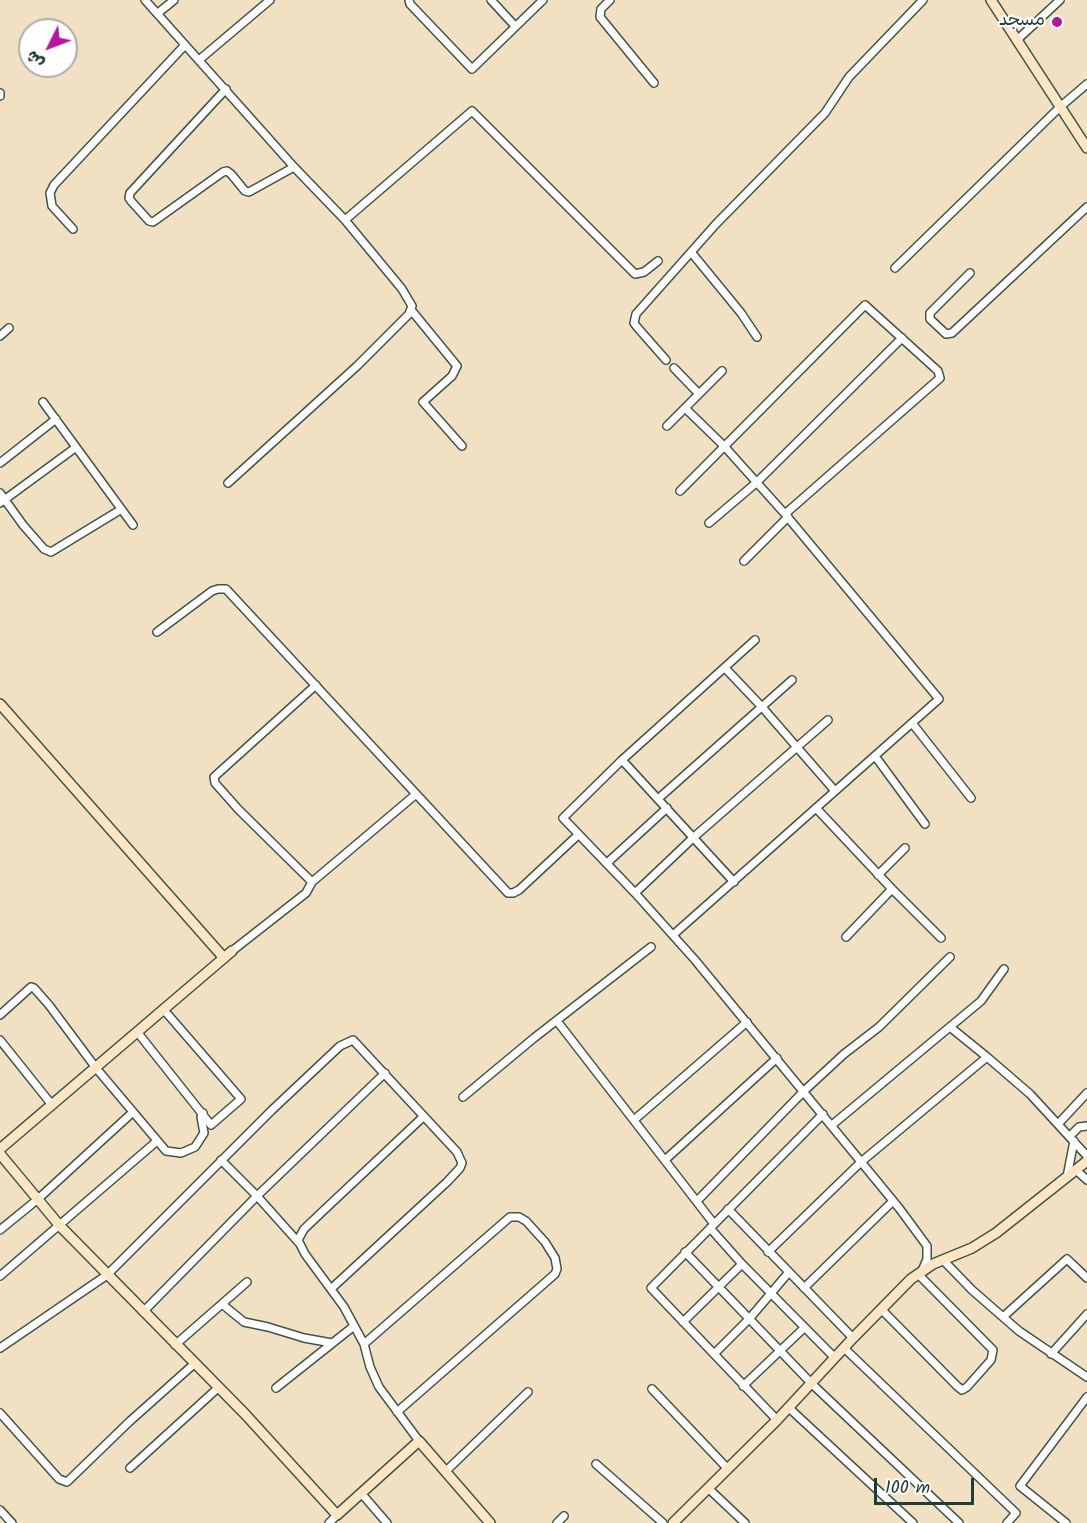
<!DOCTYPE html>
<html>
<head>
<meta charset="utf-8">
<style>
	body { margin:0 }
	#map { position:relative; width:1087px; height:1523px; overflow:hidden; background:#f2e0c2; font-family:Kalam,"Playpen Sans Arabic",sans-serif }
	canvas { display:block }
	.north { position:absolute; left:18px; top:18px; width:60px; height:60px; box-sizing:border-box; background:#fff; border:2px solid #a5b1ae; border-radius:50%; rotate:228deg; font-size:16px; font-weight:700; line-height:24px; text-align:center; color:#1f3d34 }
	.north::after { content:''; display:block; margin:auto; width:21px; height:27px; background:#b5179e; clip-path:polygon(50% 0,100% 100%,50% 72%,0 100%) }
	.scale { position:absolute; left:874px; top:1478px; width:100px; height:27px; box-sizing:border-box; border:3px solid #1f3d34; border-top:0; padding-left:8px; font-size:18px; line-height:21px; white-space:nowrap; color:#1f3d34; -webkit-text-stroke:4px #fff; paint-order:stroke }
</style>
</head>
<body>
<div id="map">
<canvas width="1087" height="1523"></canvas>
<div class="north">ش</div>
<div class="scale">100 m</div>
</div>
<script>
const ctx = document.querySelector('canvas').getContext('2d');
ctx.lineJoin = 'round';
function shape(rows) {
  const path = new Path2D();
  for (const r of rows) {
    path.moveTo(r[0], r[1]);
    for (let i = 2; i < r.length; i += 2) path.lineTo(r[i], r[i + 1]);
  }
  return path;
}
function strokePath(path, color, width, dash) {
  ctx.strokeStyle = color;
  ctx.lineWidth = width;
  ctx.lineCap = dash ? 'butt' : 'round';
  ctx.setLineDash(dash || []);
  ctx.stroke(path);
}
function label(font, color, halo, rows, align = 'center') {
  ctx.font = font + ' Kalam,"Playpen Sans Arabic",sans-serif';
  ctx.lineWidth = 4.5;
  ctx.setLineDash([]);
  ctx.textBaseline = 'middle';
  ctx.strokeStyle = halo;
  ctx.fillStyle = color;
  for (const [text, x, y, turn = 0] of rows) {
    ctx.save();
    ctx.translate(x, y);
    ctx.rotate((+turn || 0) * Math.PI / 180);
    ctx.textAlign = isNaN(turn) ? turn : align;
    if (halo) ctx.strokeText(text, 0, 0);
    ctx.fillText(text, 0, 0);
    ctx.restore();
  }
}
const street = shape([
	[145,0,294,167,345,220,402,289,412,306,409,314,357,366,228,483],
	[409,0,410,4,472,69,543,0],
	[491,0,515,26],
	[610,0,601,9,600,17,654,83],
	[158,13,174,0],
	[1017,40,1060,0],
	[199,60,270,0],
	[226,89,130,193,129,198,131,201,149,221,153,222,223,172,227,171,231,174,245,191,249,192,294,167],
	[0,93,0,96],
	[345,220,472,111,635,274,644,272,658,261],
	[73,229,52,206,50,193,54,185,185,45],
	[691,252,741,313,757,337],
	[895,268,1060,107,1087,84],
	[970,273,930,313,930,319,946,334,952,333,1087,207],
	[412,311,457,366,452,376,423,402,462,446],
	[0,336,9,328],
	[666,360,637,327,634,323,636,314,716,224,825,113,849,77,923,0],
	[674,368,699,394],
	[43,402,133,525],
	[685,408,724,446,785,514,939,699,816,808,892,889,941,938],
	[667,426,722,371],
	[0,463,56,419],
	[680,491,865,305,938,371,940,378,785,514],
	[0,493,23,525,44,549,51,552,120,510],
	[0,503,75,448],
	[709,523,756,483,902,338],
	[744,561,788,517],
	[157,632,212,591,218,589,226,589,508,893,513,893,519,890,578,835],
	[755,640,622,760,563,818,635,893,695,960,899,1208,927,1246,927,1259,922,1271],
	[725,668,762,707,835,791],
	[912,723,971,798],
	[875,756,925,824],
	[622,760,734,882],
	[659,798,792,680],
	[607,863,667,808],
	[878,875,905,848],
	[312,882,238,809,215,783,214,777,316,685],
	[635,893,694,837,828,720],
	[673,935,816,808],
	[846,937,892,889],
	[232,951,306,893,312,882,415,795],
	[0,1015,31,987,34,988,49,1005,96,1068,166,1151,181,1153,195,1147,204,1133,201,1117,203,1113],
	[557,1021,714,1224],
	[138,1033,211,1125,241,1099,164,1010],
	[0,1040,52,1105],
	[987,1057,1030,1094,1087,1156],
	[463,1097,534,1038,651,947],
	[634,1120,747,1022],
	[1059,1123,1087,1093],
	[832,1125,981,1001,1004,969],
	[1070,1136,1079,1127,1087,1126],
	[221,1160,257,1196,299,1243],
	[665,1160,777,1058],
	[1076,1170,1087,1180],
	[1067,1177,1074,1141],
	[697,1201,804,1091,844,1054,879,1027,950,957],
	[728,1209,853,1338],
	[710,1228,742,1264,835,1358],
	[0,1230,38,1199,133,1112],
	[685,1252,812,1384,959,1523],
	[768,1252,861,1162,987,1057,950,1027],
	[943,1260,972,1290,1019,1331,1087,1377],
	[0,1276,157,1141],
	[804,1288,893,1201],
	[222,1304,244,1322,268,1327,304,1338,332,1343],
	[881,1309,957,1386,962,1390,967,1387,991,1360,993,1350,918,1274],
	[143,1312,257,1196,385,1073],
	[1003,1317,1067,1259,1087,1278],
	[683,1322,742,1264],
	[364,1344,510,1217,519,1217,526,1221,545,1242,555,1258,557,1269,555,1274,397,1412],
	[175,1345,247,1282],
	[0,1348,107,1275,272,1110,340,1046,353,1040,457,1152,462,1163,460,1168,447,1182,332,1288],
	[844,1348,1016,1513,1007,1523],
	[714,1354,750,1318,789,1272],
	[1051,1354,1087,1314],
	[743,1386,804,1328],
	[276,1388,354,1326],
	[652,1389,727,1468],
	[789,1408,913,1523],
	[0,1413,59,1479,67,1482,129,1422,194,1364],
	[777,1420,651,1288,823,1114],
	[419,1441,379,1387,370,1367,364,1344,344,1307,305,1254,298,1240,304,1229,324,1210,423,1117],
	[596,1464,663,1523],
	[130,1468,219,1387],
	[445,1472,528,1392],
	[708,1488,745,1523],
	[361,1493,387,1523],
	[0,1510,12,1523],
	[329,1523,337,1515],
	[557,1523,564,1516],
	[1066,1523,1020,1486,1087,1397]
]);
const secondary = shape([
	[991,0,1087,148],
	[0,704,224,958],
	[0,1149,232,951],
	[0,1154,60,1226,245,1414,337,1515,419,1441,490,1523],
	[673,1523,777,1420,853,1338,911,1279,933,1264,972,1248,996,1233,1087,1161]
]);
strokePath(street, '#3f5549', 10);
strokePath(secondary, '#3f5549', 12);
strokePath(street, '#fff', 7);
strokePath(secondary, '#fce6c4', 9);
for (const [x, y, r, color] of [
	[1057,22,6,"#b5179e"]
]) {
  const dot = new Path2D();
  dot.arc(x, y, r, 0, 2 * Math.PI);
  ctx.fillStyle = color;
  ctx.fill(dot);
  strokePath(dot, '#fff', 2);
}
label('18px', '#1f3d34', '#fff', [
	["مسجد",1045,22]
], 'right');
</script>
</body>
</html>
